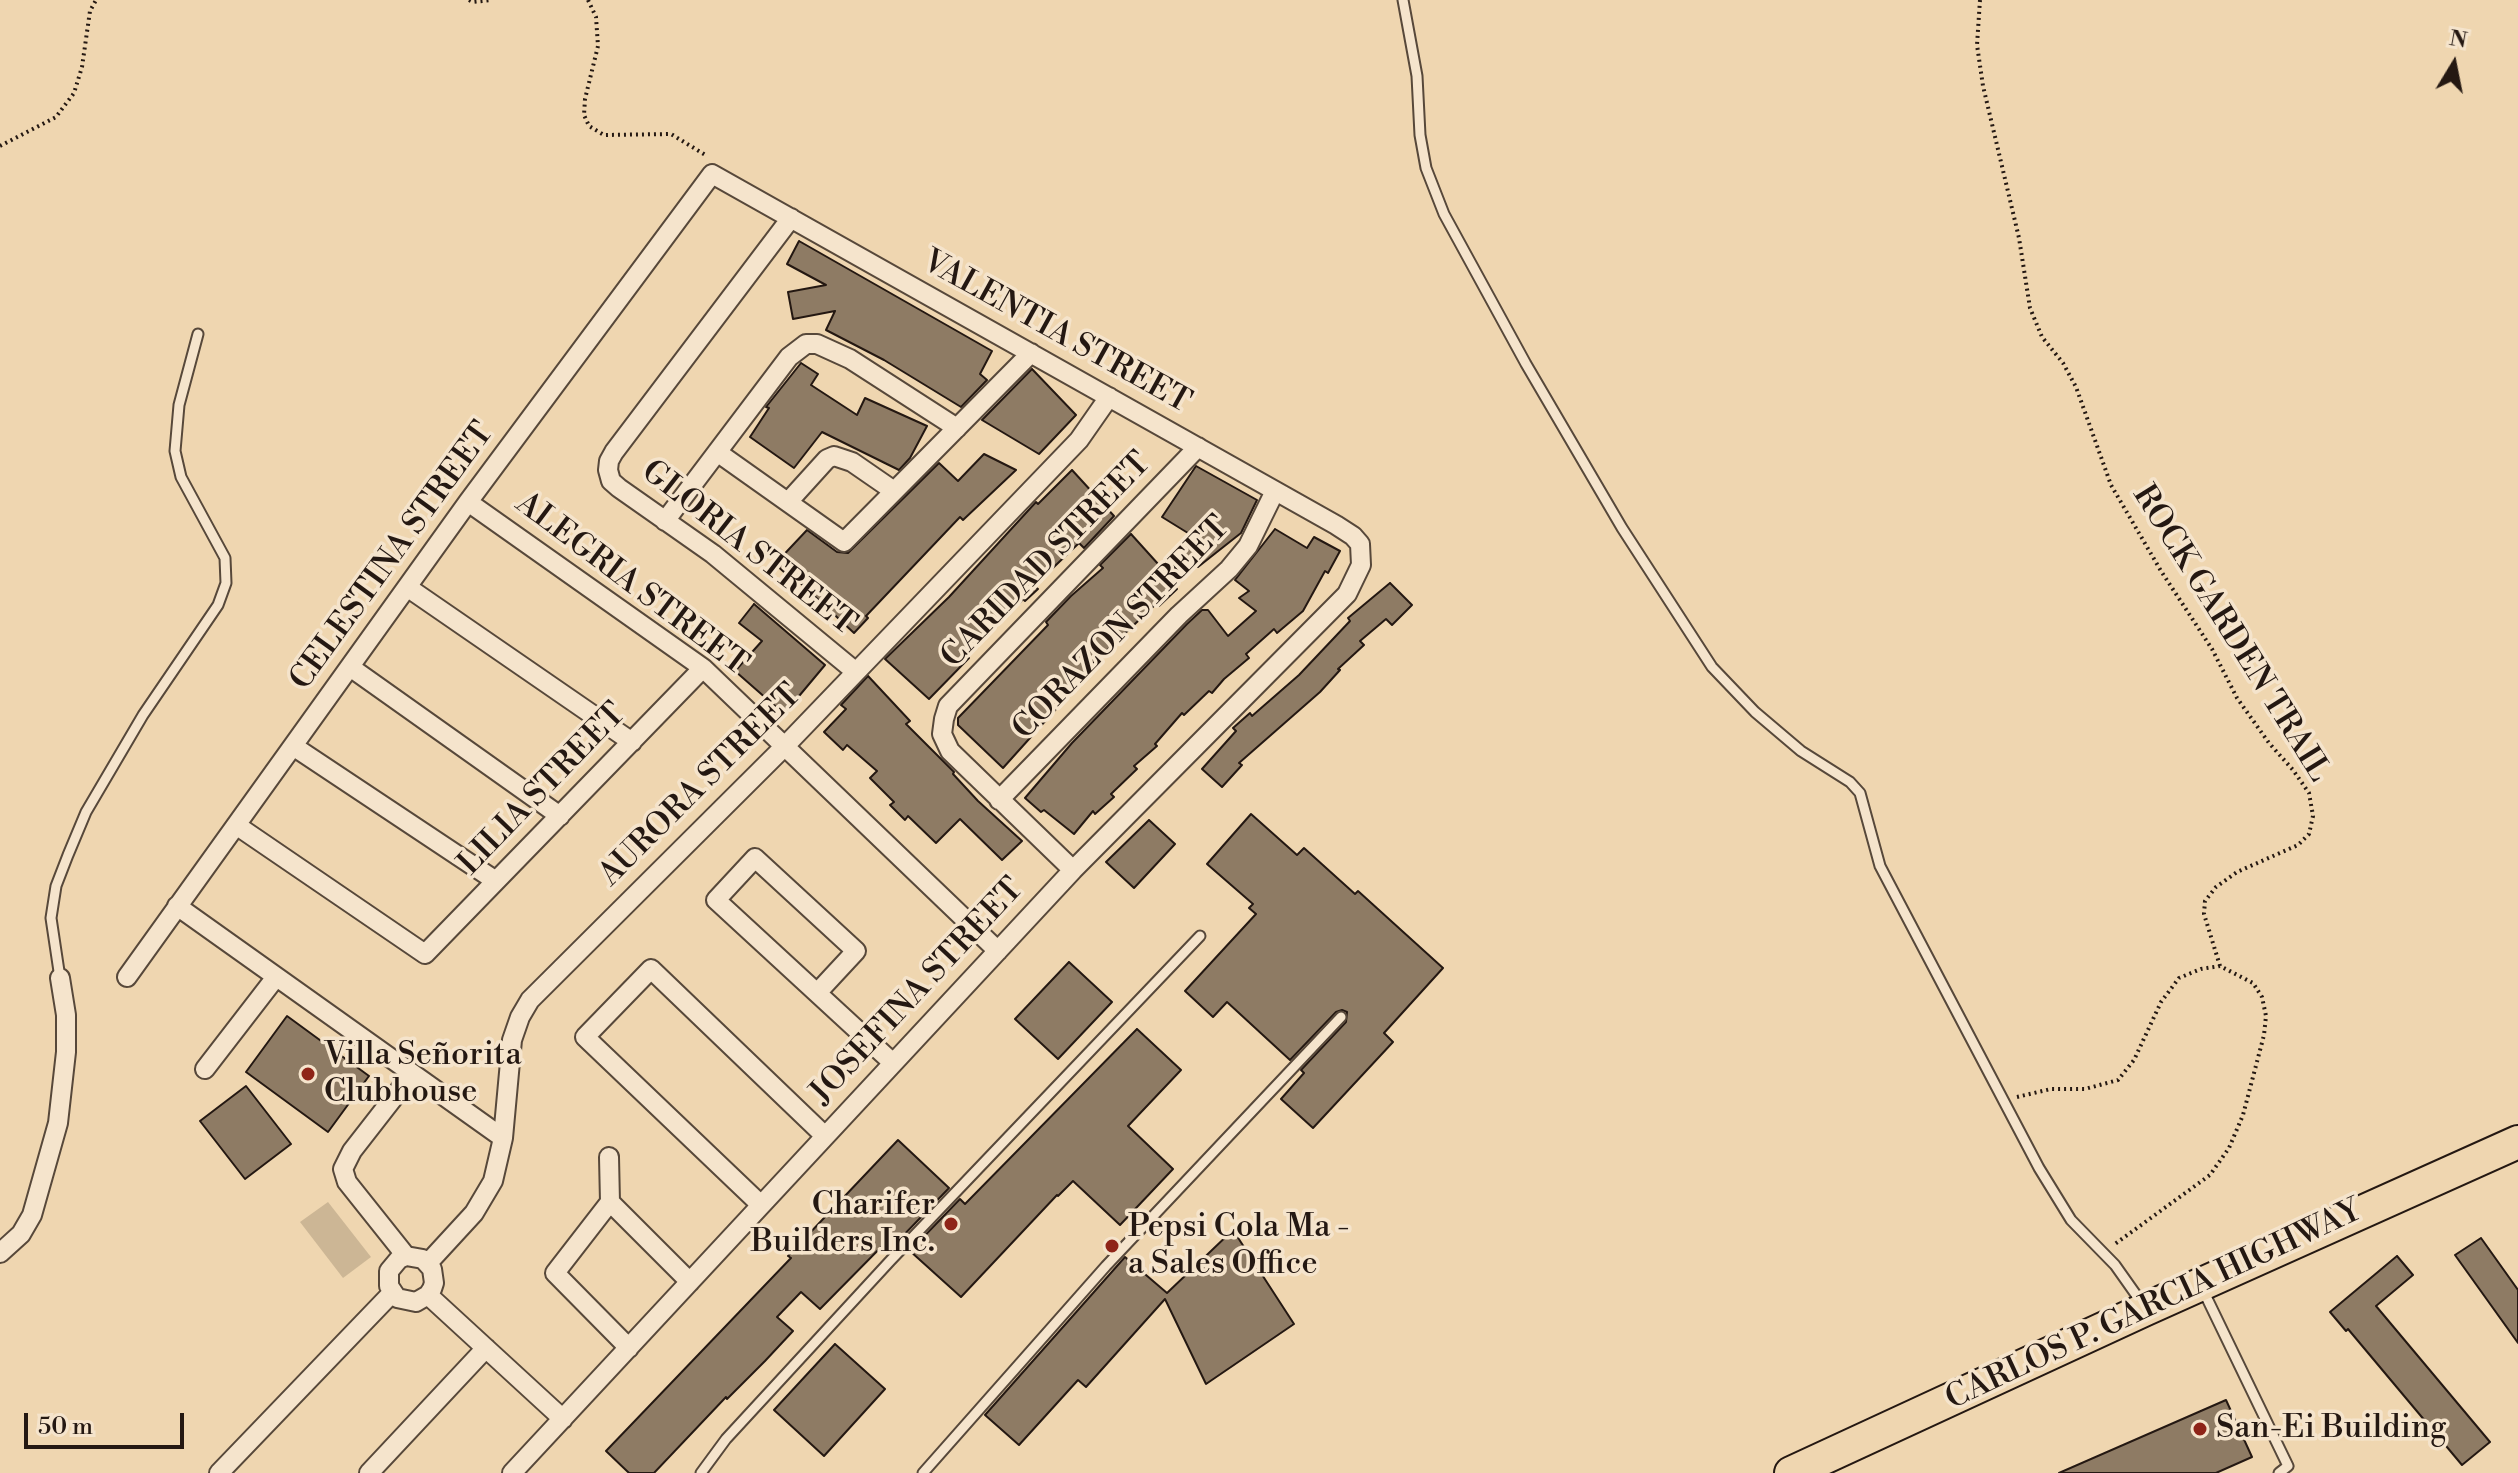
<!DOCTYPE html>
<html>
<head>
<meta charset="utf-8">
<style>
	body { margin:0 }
	#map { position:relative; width:2518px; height:1473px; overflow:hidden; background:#efd6b0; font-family:"Libre Bodoni",serif }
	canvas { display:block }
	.north { position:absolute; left:2414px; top:24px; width:80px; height:80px; -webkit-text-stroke:6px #f5e4cc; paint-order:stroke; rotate:10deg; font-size:22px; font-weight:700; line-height:32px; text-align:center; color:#241812 }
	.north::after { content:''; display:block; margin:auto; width:28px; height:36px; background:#241812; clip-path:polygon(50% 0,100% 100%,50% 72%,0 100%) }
	.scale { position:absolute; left:24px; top:1413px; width:160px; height:36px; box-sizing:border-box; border:4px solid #241812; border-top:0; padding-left:10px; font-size:24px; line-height:28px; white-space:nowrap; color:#241812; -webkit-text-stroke:6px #f5e4cc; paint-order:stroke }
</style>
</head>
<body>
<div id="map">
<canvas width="2518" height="1473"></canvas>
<div class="north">N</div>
<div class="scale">50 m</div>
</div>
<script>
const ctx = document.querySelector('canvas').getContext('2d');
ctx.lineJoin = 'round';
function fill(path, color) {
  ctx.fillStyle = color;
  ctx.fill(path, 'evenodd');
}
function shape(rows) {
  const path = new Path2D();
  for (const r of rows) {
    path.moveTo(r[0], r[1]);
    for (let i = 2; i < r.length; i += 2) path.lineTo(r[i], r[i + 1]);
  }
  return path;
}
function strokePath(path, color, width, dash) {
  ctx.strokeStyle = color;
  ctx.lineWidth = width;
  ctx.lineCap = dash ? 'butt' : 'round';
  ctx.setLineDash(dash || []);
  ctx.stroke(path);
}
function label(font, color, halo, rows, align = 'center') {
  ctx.font = font + ' "Libre Bodoni",serif';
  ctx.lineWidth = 7;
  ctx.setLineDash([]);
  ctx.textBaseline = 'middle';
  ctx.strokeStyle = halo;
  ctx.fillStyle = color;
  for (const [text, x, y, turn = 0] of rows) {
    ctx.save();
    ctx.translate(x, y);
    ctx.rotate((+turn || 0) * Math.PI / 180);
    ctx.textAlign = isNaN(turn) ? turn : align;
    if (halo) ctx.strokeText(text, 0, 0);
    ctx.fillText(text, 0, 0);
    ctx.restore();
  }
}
fill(shape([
	[328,1202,371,1257,343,1278,300,1222]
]), '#ccb695');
const building = shape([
	[799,241,992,351,980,374,987,380,961,407,884,360,826,330,835,311,793,319,788,292,826,285,787,264,799,241],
	[801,363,818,374,811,385,857,415,865,398,927,426,910,458,899,470,822,432,794,468,750,437,769,408,766,407,801,363],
	[1032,369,1076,415,1039,454,982,420,1032,369],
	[984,454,1016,470,963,520,960,517,866,616,868,618,854,633,795,578,793,580,775,564,807,530,837,552,848,553,939,463,958,481,984,454],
	[1196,466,1257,500,1241,533,1198,567,1178,551,1196,538,1162,517,1196,466],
	[1072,470,1114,516,1084,548,1079,543,1034,586,1038,589,1025,601,1023,599,1019,604,1017,602,962,651,969,658,929,699,885,659,949,597,1036,502,1038,504,1072,470],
	[1275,529,1307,548,1314,537,1340,551,1328,573,1325,571,1303,611,1277,633,1274,629,1246,654,1249,658,1224,679,1212,693,1209,691,1184,715,1182,713,1155,744,1157,746,1134,766,1137,769,1111,794,1114,797,1095,814,1093,811,1074,834,1044,810,1041,812,1025,798,1072,743,1187,624,1202,610,1208,610,1228,636,1256,611,1239,598,1249,591,1235,580,1275,529],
	[1131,534,1159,565,1168,558,1183,578,1174,585,1177,589,1159,606,1157,603,1060,695,1065,699,1003,768,958,725,958,718,1048,625,1046,622,1071,596,1103,568,1100,565,1131,534],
	[1390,583,1412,605,1392,625,1386,619,1360,641,1364,645,1338,669,1340,670,1320,692,1239,763,1242,765,1222,787,1202,769,1236,731,1233,728,1250,713,1252,716,1299,675,1350,621,1348,618,1390,583],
	[754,604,825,665,784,714,735,671,762,641,739,623,754,604],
	[868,676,910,721,906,724,954,772,953,774,978,801,1022,841,1002,860,960,819,936,843,908,816,905,820,890,805,894,802,870,778,877,771,847,745,843,750,824,732,846,709,841,705,868,676],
	[1251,814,1297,855,1304,848,1355,894,1358,891,1443,968,1384,1033,1393,1042,1313,1128,1281,1099,1304,1073,1301,1070,1346,1022,1347,1012,1342,1010,1336,1012,1290,1060,1227,1002,1213,1017,1185,991,1256,914,1249,908,1253,904,1207,864,1251,814],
	[1149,820,1175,844,1134,888,1106,862,1149,820],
	[1069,962,1112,1002,1058,1059,1015,1019,1069,962],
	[287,1016,369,1076,328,1132,246,1072,287,1016],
	[1137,1029,1181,1070,1128,1126,1173,1169,1120,1225,1073,1181,1058,1196,1057,1195,961,1297,910,1251,960,1199,965,1204,1137,1029],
	[246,1086,291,1144,245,1179,200,1121,246,1086],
	[898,1140,949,1188,899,1240,893,1235,820,1309,801,1292,777,1317,793,1331,765,1361,727,1399,726,1397,654,1473,629,1473,606,1451,791,1258,788,1256,898,1140],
	[1233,1230,1294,1324,1206,1384,1165,1299,1086,1387,1078,1380,1019,1445,985,1415,1125,1257,1167,1293,1233,1230],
	[2481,1238,2518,1290,2518,1343,2455,1255,2481,1238],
	[2397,1256,2413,1275,2376,1306,2490,1442,2462,1465,2348,1329,2346,1331,2330,1312,2397,1256],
	[835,1344,885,1389,824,1456,774,1410,835,1344],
	[2226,1400,2252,1457,2216,1473,2059,1473,2226,1400]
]);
fill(building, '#8e7b64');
strokePath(building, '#241812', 2);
const service = shape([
	[1403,0,1417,76,1420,135,1426,168,1444,214,1526,364,1622,528,1712,667,1755,712,1801,751,1850,782,1860,793,1880,866,2039,1168,2071,1220,2115,1265,2144,1306],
	[60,978,51,918,56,886,68,855,86,812,143,715,218,605,226,583,225,558,181,477,175,451,179,405,198,334],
	[2202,1288,2288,1466,2279,1473],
	[701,1473,726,1439,890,1261,1200,936],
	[923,1473,1106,1266,1341,1017]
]);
const minor = shape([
	[791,218,614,452,609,461,608,470,611,481,619,488,713,554,856,672],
	[717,452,844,542,1031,353],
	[468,502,703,668,998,951],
	[788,502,827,459,834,456,852,462,894,491],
	[665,521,789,357,806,344,817,344,850,359,957,428],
	[407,587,632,742],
	[350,667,560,816],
	[293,746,496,881],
	[999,800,1179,615,1229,569,1248,546,1275,491],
	[236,825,425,954,703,668],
	[1073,870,950,751,942,734,944,719,948,706,1198,447],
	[177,906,503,1138],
	[127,977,468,502,712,174,1336,525,1353,536,1360,544,1361,565,1347,594,1073,870,512,1473],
	[817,993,856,951,755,858,716,900,893,1063],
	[205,1069,276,977],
	[609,1157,610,1202,555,1273,629,1348],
	[610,1202,690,1282],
	[761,1205,585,1037,651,969,825,1136],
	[0,1253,21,1234,32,1215,58,1123,66,1052,66,1015,60,978],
	[406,1256,399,1259,389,1271,389,1286,397,1298,416,1302,428,1295,432,1289,434,1283,432,1269,423,1259,406,1256,347,1182,343,1169,352,1151,412,1074],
	[428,1263,474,1213,493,1181,503,1138,512,1040,520,1017,530,1000,785,746,1079,440,1109,397],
	[428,1295,563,1419],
	[219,1473,392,1293],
	[369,1473,486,1348]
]);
const trunk = shape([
	[1791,1473,2146,1309,2518,1142]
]);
strokePath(service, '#57483a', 13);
strokePath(minor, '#57483a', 22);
strokePath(trunk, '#241812', 36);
strokePath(shape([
	[469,0,473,2,492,0],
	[588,0,596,17,598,46,585,99,584,115,589,126,604,135,671,134,707,156],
	[1980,0,1977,45,1983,86,2019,238,2030,308,2042,337,2063,363,2076,387,2111,485,2161,571,2212,649,2237,698,2269,743,2293,770,2309,793,2313,816,2309,834,2298,845,2237,872,2216,887,2205,901,2204,914,2220,966],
	[0,146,56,117,74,93,82,67,90,11,96,0],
	[2017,1097,2051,1089,2085,1089,2118,1080,2134,1060,2161,1002,2179,978,2201,969,2220,966,2253,983,2262,997,2266,1016,2264,1035,2243,1115,2229,1148,2210,1175,2115,1244]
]), '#241812', 4, [2, 4]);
strokePath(service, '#f5e4cc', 9);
strokePath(minor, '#f5e4cc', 18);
strokePath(trunk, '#efd6b0', 32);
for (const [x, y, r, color] of [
	[308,1074,8,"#8f2418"],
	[951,1224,8,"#8f2418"],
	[1112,1246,8,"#8f2418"],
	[2200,1429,8,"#8f2418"]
]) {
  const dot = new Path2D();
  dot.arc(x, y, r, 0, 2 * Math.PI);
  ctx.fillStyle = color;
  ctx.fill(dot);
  strokePath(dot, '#f5e4cc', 3);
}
label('32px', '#241812', '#f5e4cc', [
	["VALENTIA STREET",1056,333,29],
	["GLORIA STREET",748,549,38],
	["CELESTINA STREET",393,557,-54],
	["CARIDAD STREET",1047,561,-46],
	["ALEGRIA STREET",631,585,37],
	["CORAZON STREET",1122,629,-46],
	["ROCK GARDEN TRAIL",2230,634,58],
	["AURORA STREET",701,786,-45],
	["LILIA STREET",543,790,-46],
	["JOSEFINA STREET",918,992,-47],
	["CARLOS P. GARCIA HIGHWAY",2154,1306,-25]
]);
label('32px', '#241812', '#f5e4cc', [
	["Villa Señorita",324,1056],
	["Clubhouse",324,1093],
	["Charifer",935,1206,"right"],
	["Builders Inc.",935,1243,"right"],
	["Pepsi Cola Ma -",1128,1228],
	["a Sales Office",1128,1265],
	["San-Ei Building",2216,1429]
], 'left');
</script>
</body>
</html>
